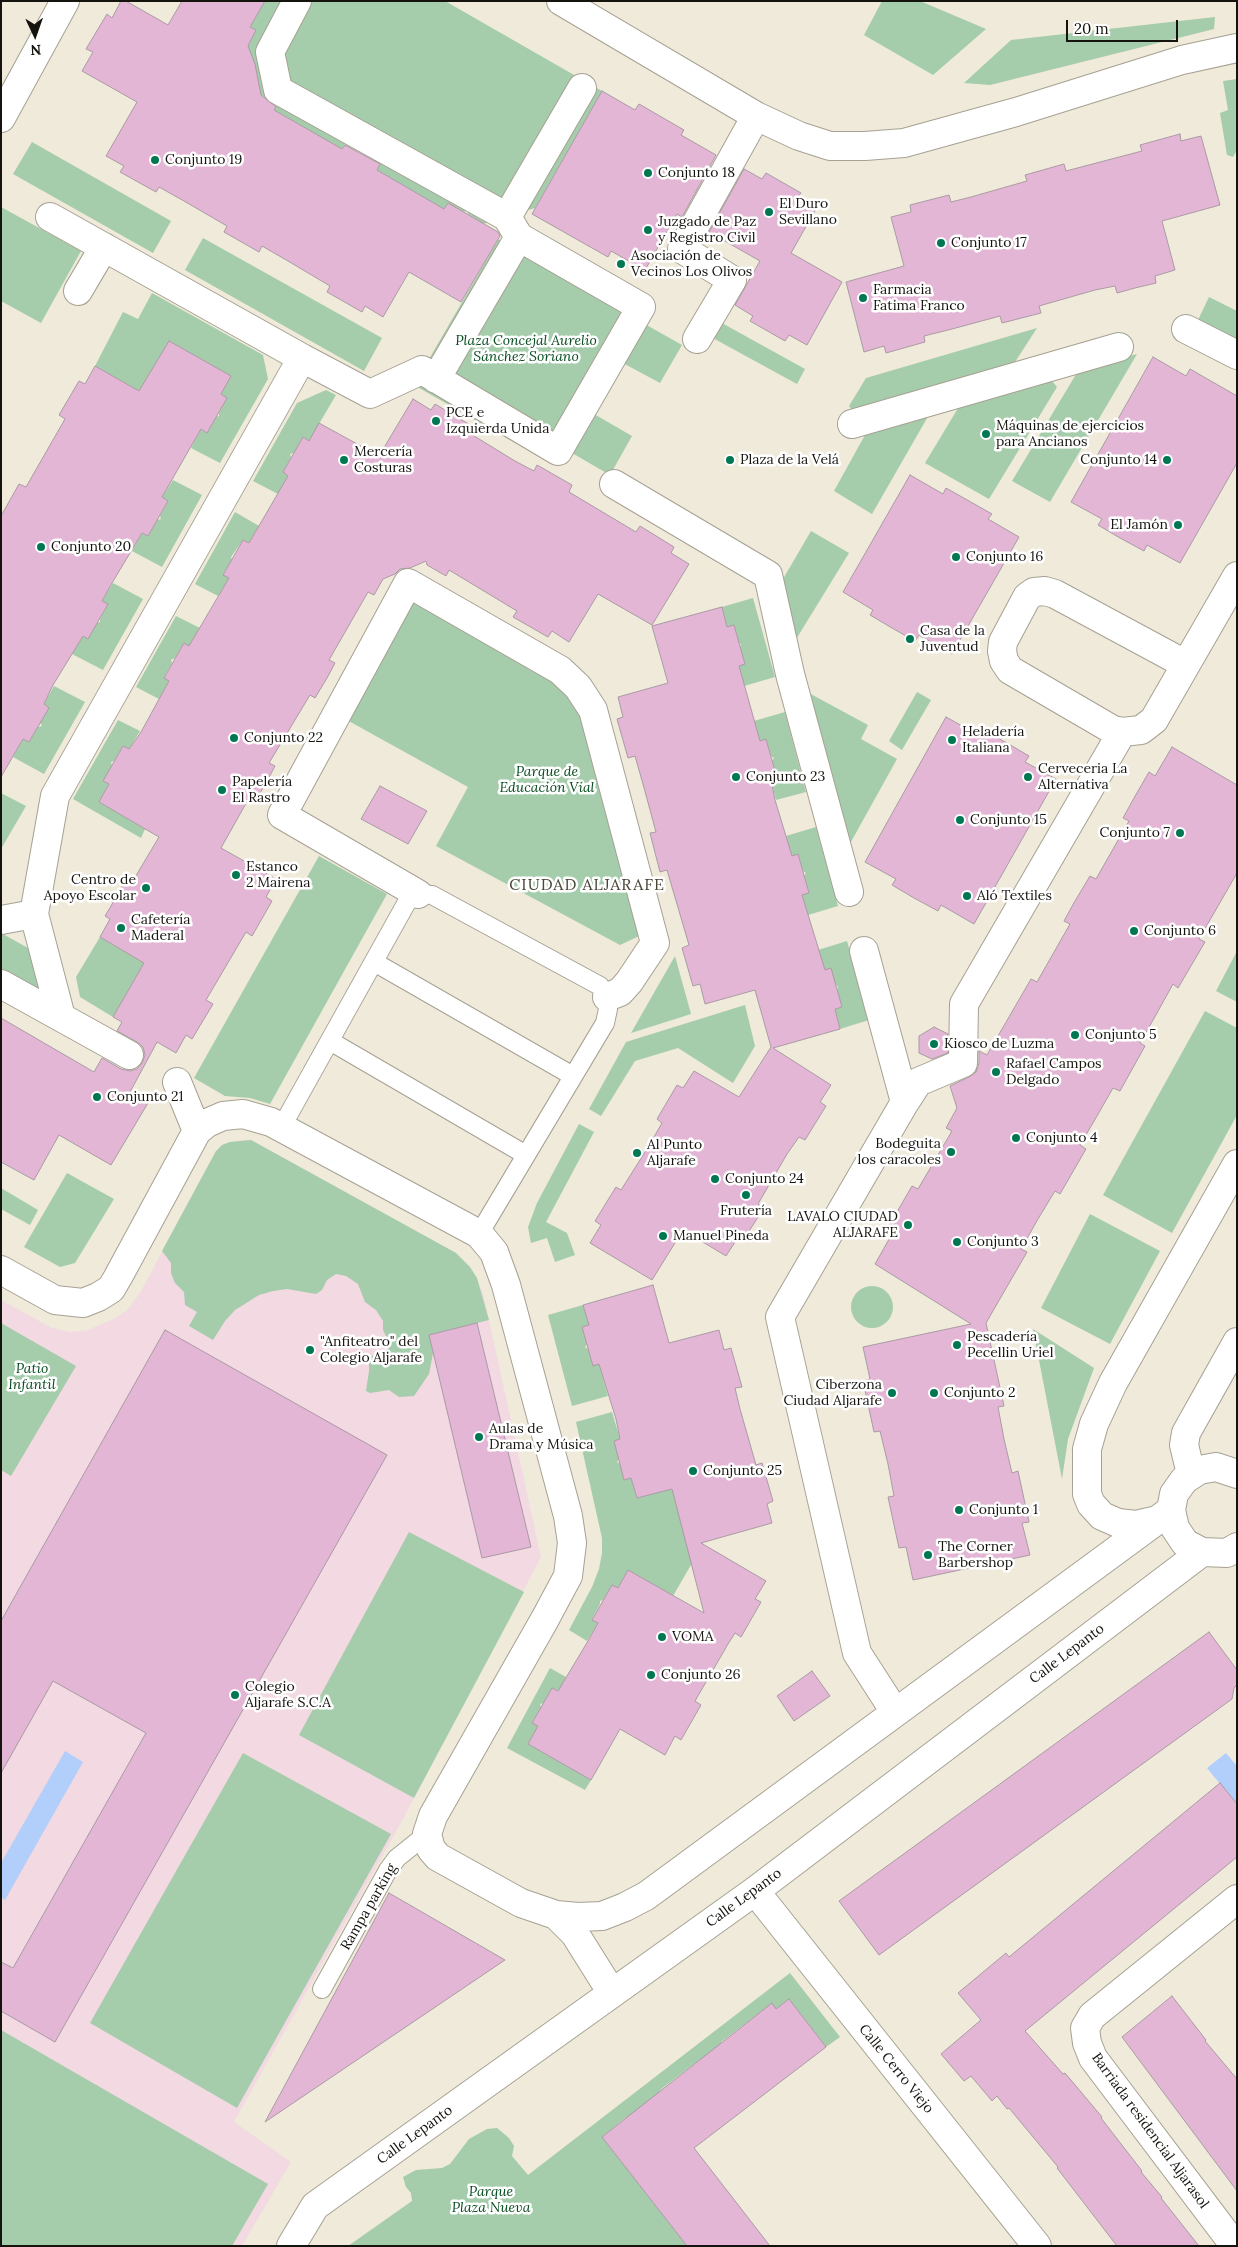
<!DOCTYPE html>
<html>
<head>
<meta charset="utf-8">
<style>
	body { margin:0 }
	#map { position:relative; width:1238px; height:2247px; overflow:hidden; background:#efeada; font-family:Lora,serif }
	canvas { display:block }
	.frame { position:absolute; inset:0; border:2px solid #15130e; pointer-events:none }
	.north { position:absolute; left:10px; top:10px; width:50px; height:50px; -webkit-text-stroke:4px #fff; paint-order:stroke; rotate:177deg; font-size:14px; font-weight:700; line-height:20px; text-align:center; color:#15130e }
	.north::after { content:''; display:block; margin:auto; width:18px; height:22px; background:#15130e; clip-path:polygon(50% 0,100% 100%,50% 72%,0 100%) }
	.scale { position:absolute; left:1066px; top:20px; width:112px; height:22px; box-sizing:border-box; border:2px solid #15130e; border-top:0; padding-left:6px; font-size:15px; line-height:18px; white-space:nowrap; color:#15130e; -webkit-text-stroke:4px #fff; paint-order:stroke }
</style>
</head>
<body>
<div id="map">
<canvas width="1238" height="2247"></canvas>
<div class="frame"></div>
<div class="north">N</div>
<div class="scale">20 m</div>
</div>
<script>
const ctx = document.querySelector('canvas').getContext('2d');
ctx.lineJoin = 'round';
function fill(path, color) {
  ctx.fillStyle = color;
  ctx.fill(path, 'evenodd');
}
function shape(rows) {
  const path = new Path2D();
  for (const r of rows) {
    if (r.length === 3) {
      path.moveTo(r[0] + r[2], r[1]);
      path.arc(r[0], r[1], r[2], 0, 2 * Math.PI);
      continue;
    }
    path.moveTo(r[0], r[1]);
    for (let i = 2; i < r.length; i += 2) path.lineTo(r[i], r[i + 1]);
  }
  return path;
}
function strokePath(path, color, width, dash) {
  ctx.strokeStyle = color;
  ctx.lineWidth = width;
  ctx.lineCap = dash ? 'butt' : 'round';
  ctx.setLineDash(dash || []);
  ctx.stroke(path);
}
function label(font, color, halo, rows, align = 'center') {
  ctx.font = font + ' Lora,serif';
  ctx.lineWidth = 5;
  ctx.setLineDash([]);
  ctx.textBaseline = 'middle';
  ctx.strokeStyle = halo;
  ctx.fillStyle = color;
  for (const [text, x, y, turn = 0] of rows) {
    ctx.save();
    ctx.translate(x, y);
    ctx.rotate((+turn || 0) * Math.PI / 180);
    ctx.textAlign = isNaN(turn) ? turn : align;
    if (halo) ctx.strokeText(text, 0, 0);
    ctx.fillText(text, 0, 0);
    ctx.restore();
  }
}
fill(shape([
	[241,1140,251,1140,456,1253,470,1267,483,1293,541,1557,403,1819,234,2122,291,2162,242,2246,1,2246,1,1300,52,1328,70,1332,88,1330,116,1318,128,1309,140,1293,216,1151,222,1145]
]), '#f2d9e2');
fill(shape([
	[265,1,445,1,602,91,535,208,483,224,468,214,467,211,463,212,448,203,444,209,377,170,380,164,364,154,364,151,360,152,345,144,342,149,274,110,277,104,261,95,261,92,257,93,248,46,256,30,250,27],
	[882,1,920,1,986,29,933,75,864,35],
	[1215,17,1214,29,990,85,964,83,1011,40],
	[1237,79,1237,150,1233,157,1227,155,1220,113,1228,110,1223,81],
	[32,142,171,221,153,253,13,174],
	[1,207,81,251,41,323,1,301],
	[519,237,641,307,550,463,414,385,498,240],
	[203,238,382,338,364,371,185,270],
	[152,293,263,355,268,379,220,463,191,448,201,429,207,433,216,417,219,416,219,413,227,398,221,394,231,376,169,341,139,391,95,366,123,312,138,319],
	[1209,297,1237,311,1237,340,1198,320],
	[720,322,805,369,797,384,711,337],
	[643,323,682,345,660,383,621,362],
	[1037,328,1015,362,852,410,849,406,866,378],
	[1137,354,1050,502,1012,481,1078,371],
	[1051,380,1057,387,989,499,925,463,960,405],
	[326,390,336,395,309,441,303,437,294,453,290,454,291,457,283,472,288,476,278,494,253,481,297,403],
	[930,413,872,514,834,491,865,435],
	[594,414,632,436,610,475,572,453],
	[173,480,202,495,162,567,132,551,142,533,148,536,157,520,161,519,160,516,168,501,162,497],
	[235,512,259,526,249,543,243,540,231,557,232,560,223,574,229,578,218,596,195,584],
	[811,531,849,553,795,641,783,579],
	[113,583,143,599,103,670,72,654,83,636,88,639,97,623,100,622,100,619,108,604,102,601],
	[408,583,578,687,652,930,620,945,436,846,468,787,336,714],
	[753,598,775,677,744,686,738,666,745,664,740,647,741,644,738,642,734,625,727,627,722,607],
	[176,616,200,628,189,646,184,643,175,658,171,660,172,663,164,677,169,681,159,699,136,687],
	[54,686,85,702,44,774,13,757,23,739,29,742,38,727,42,726,40,722,49,708,44,704],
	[807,692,868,725,861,739,897,759,847,849],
	[917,692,931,700,902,750,889,741],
	[785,712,806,792,776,800,771,780,777,778,772,761,774,758,771,756,766,739,760,741,754,721],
	[118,720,140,731,129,749,123,746,114,761,111,762,112,766,103,781,109,784,99,802,145,829,141,838,73,799],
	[1,793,26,806,1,849],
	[816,827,838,906,808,915,802,895,809,892,804,876,806,873,803,871,798,854,792,856,786,836],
	[319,856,387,894,270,1104,250,1098,225,1096,194,1078],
	[1,933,28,948,41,993,1,970],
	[100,937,144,963,113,1017,80,997,76,977],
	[847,941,869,1020,840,1029,835,1009,842,1007,837,990,838,987,824,970,818,950],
	[1237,951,1237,1002,1216,991],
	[675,956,691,1014,631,1033],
	[745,1005,755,1046,733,1083,678,1048,635,1061,601,1116,589,1109,626,1042],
	[1205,1011,1237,1028,1237,1115,1172,1233,1103,1195],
	[579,1124,594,1132,546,1222,567,1233,575,1255,555,1262,547,1238,531,1243,528,1227,537,1203],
	[251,1140,456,1253,470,1267,477,1278,489,1320,429,1335,433,1353,429,1374,414,1396,399,1397,389,1390,370,1393,366,1391,369,1371,369,1357,388,1350,390,1344,383,1330,383,1321,376,1310,365,1302,358,1284,346,1276,336,1274,327,1280,322,1290,316,1294,287,1289,273,1291,259,1295,235,1310,225,1321,213,1340,189,1326,197,1312,185,1305,184,1292,175,1283,171,1273,171,1263,162,1251,216,1151,222,1145,230,1142],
	[67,1173,114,1199,75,1263,60,1267,24,1247],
	[1,1188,38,1210,30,1225,1,1209],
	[1090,1214,1160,1251,1110,1344,1041,1308],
	[872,1307,21],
	[583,1305,589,1325,582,1327,587,1344,585,1347,588,1349,593,1365,599,1364,608,1396,572,1406,548,1315],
	[1,1323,76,1366,11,1476,1,1470],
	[1033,1329,1094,1368,1068,1439,1062,1479],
	[612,1412,620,1439,614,1441,619,1459,617,1462,620,1464,624,1480,631,1478,637,1498,686,1485,703,1544,673,1596,628,1570,618,1588,612,1585,603,1600,600,1601,600,1604,592,1619,598,1623,587,1641,569,1630,592,1587,599,1569,602,1553,602,1538,576,1422],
	[409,1532,524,1592,414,1798,299,1735],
	[550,1668,566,1677,559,1691,552,1688,544,1703,540,1704,541,1707,532,1722,538,1726,528,1744,591,1780,585,1790,507,1748],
	[243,1753,391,1834,237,2108,90,2023],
	[790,1973,840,2037,826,2047,789,1999,776,2009,771,2004,721,2042,725,2048,703,2065,699,2060,660,2090,664,2095,629,2122,625,2118,602,2137,687,2246,348,2246,412,2201,411,2193,406,2187,403,2177,416,2170,442,2168,450,2164,469,2139,487,2129,497,2128,509,2138,514,2146,512,2156,528,2175],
	[1,2030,268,2184,232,2246,1,2246]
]), '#a5ccab');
fill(shape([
	[65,1751,83,1762,5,1900,1,1897,1,1863],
	[1226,1753,1237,1766,1237,1801,1235,1802,1207,1768]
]), '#b2cefa');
const building = shape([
	[121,1,126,1,168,25,182,1,265,1,250,27,256,30,248,46,255,64,261,95,276,107,274,110,342,149,345,145,380,164,377,170,444,209,448,203,498,232,500,236,461,302,409,272,383,317,365,306,362,312,327,292,330,286,288,261,262,246,259,252,224,232,227,226,184,201,159,187,156,192,120,172,124,166,106,156,137,102,82,71,93,52,86,49,107,14,112,18,121,1],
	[602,91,635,110,639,104,684,130,681,135,716,155,682,217,677,214,645,270,611,251,608,257,532,214,602,91],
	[1180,134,1181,141,1201,136,1220,205,1162,221,1175,270,1155,276,1156,283,1135,288,1117,293,1115,286,1095,290,1039,306,1041,313,1002,323,1000,316,952,329,924,336,925,342,886,353,884,346,864,352,846,282,904,266,891,217,911,212,910,205,949,195,951,202,971,197,1027,181,1025,175,1064,164,1066,171,1142,151,1140,145,1180,134],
	[744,169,762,179,766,173,801,193,797,198,816,209,791,253,842,282,807,345,789,335,785,341,750,321,753,316,735,305,760,261,709,232,744,169],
	[169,341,231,376,221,394,227,398,207,433,201,429,162,497,168,501,148,536,142,533,112,583,102,601,108,604,88,639,83,636,53,685,44,704,49,708,29,742,23,739,1,777,1,516,19,484,26,487,65,419,59,415,79,381,85,384,95,366,139,391,169,341],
	[1153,357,1186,376,1190,369,1237,396,1237,463,1180,563,1147,545,1144,551,1120,538,1098,525,1102,519,1071,502,1153,357],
	[413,399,431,410,435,404,470,425,466,431,515,461,534,471,537,465,572,485,569,492,636,532,640,526,674,547,671,553,689,564,652,625,598,594,569,642,552,631,548,637,513,617,517,611,449,570,446,576,427,565,426,561,410,568,400,569,395,574,383,579,374,595,368,592,329,660,335,663,327,678,315,698,310,695,269,763,275,766,265,785,255,801,249,798,221,848,276,879,266,897,272,901,252,936,246,932,206,1000,213,1004,192,1039,186,1035,176,1053,157,1042,130,1092,148,1103,111,1165,59,1135,34,1180,1,1162,1,1018,94,1072,102,1058,121,1069,130,1071,137,1069,142,1063,145,1055,143,1047,137,1042,117,1031,122,1022,113,1017,144,963,100,937,110,919,105,916,114,901,125,881,131,884,159,837,99,802,109,784,103,781,123,746,129,749,141,732,169,681,164,678,184,643,189,646,229,578,223,575,243,540,249,543,288,476,283,472,303,437,309,441,319,423,379,456,413,399],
	[910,475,943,494,946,488,992,514,988,519,1019,537,952,654,919,635,915,641,892,628,870,615,873,610,843,592,910,475],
	[722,607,727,627,734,625,745,664,739,666,760,741,766,739,777,778,771,780,775,800,792,856,798,854,809,893,802,895,825,970,831,968,842,1007,835,1009,840,1029,773,1048,831,1085,820,1102,826,1106,805,1140,799,1137,787,1154,758,1204,764,1208,742,1242,737,1239,726,1256,683,1230,652,1280,590,1243,601,1225,595,1221,616,1187,621,1190,647,1149,662,1123,657,1119,677,1085,683,1088,694,1071,739,1097,771,1047,755,990,705,1004,700,984,693,986,682,948,689,945,667,870,660,872,650,833,656,832,643,784,635,756,628,758,617,719,623,717,618,697,668,683,652,626,722,607],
	[946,717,980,736,983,730,1007,743,1029,756,1025,762,1056,779,974,924,941,905,938,911,914,898,892,885,896,879,865,862,946,717],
	[1172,747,1237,785,1237,873,1199,939,1205,942,1178,988,1173,984,1157,1013,1140,1043,1145,1046,1120,1091,1113,1088,1097,1116,1080,1145,1086,1149,1060,1194,1055,1191,1038,1219,1021,1249,1027,1252,986,1323,1004,1406,998,1407,1004,1439,1012,1473,1018,1471,1029,1522,1022,1523,1030,1555,913,1580,906,1547,899,1548,888,1497,894,1496,888,1464,880,1431,874,1432,863,1381,870,1379,863,1347,971,1324,875,1264,892,1234,886,1231,912,1186,918,1189,952,1131,946,1128,957,1108,950,1086,969,1077,976,1072,979,1063,979,1051,987,1055,1031,979,1037,982,1070,924,1064,921,1075,901,1090,876,1096,879,1129,821,1123,818,1134,798,1149,772,1155,776,1172,747],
	[380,786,427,811,408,844,361,819,380,786],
	[934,1027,948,1034,948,1053,932,1059,919,1053,919,1036,934,1027],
	[653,1285,669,1343,719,1330,724,1350,731,1348,742,1387,735,1388,740,1409,756,1465,762,1463,773,1501,767,1504,772,1523,701,1543,766,1581,755,1599,761,1602,741,1637,735,1633,728,1644,695,1701,701,1705,681,1740,675,1736,665,1755,620,1729,591,1780,528,1744,538,1726,532,1723,552,1688,558,1691,588,1641,598,1623,592,1620,612,1585,618,1588,628,1570,704,1613,672,1489,637,1498,631,1478,624,1480,614,1441,620,1439,616,1419,599,1364,593,1366,582,1327,589,1325,583,1305,653,1285],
	[477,1323,531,1547,482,1558,429,1335,477,1323],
	[165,1330,387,1455,55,2042,1,2011,1,1962,13,1968,146,1733,53,1681,1,1773,1,1621,165,1330],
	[1209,1632,1237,1670,1237,1685,1234,1688,1232,1699,879,1955,839,1901,1209,1632],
	[812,1671,830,1696,794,1721,777,1696,812,1671],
	[1220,1783,1237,1804,1237,1857,1025,2031,1063,2074,1065,2073,1102,2117,1101,2118,1142,2171,1141,2172,1162,2197,1161,2198,1199,2246,1117,2246,1057,2168,1058,2167,1009,2108,1007,2109,997,2096,992,2101,971,2076,964,2081,941,2054,981,2020,958,1993,1006,1953,1009,1957,1220,1783],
	[389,1893,505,1960,265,2122,389,1893],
	[1172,1996,1206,2040,1205,2041,1237,2079,1237,2191,1122,2037,1172,1996],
	[789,1999,826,2047,694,2148,770,2246,687,2246,602,2137,772,2003,776,2009,789,1999]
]);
fill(building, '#e4b6d5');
strokePath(building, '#a99aa4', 1);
const lane = shape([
	[374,962,573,1076],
	[330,1041,526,1155],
	[281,1128,407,902,418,894,432,895,600,986,607,997,608,1009,605,1023,479,1234],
	[322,1989,388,1870,397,1858,427,1834]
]);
const street = shape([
	[297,1,270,52,278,90,507,217,582,88],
	[561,1,756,116,799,136,830,146,865,146,904,143,1016,112,1182,60,1237,48],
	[1,118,65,1],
	[50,217,302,358],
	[78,291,104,247],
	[1186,329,1237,355],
	[697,339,732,280,682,249,756,116],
	[436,379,519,237],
	[852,424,1119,347],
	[614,484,768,575,790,674,849,892],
	[1185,664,1055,594,1045,591,1034,592,1027,597,1003,642,1002,651,1004,661,1010,670,1113,730,1122,732,1141,730,1154,720,1237,576],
	[418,894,282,815,408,583,560,670,578,687,593,710,655,943,629,982,620,992,607,997],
	[1,920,34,914],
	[864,951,905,1102,780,1317,857,1653,895,1712],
	[1,984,129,1055],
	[61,1017,34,914,55,796,302,358,370,394,422,370,558,451,641,307,519,237,507,217],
	[177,1082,197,1131],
	[905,1102,918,1082,963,1063,964,1004,1122,732],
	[1,1270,55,1300,83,1303,98,1297,111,1289,118,1277,197,1131,207,1123,223,1116,243,1114,271,1122,479,1234,494,1252,506,1285,568,1516,572,1543,568,1576,545,1619,433,1816,427,1834,431,1849,438,1857,521,1903,556,1915,578,1917,602,1916,625,1907,646,1896,1171,1510],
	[1191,1474,1184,1445,1186,1433,1237,1342],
	[1237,1474,1216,1467,1199,1470,1184,1480,1174,1494,1171,1510,1175,1528,1185,1543,1202,1552,1227,1553,1237,1547],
	[1158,1520,1136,1525,1118,1523,1102,1516,1091,1504,1087,1494,1087,1449,1094,1424,1113,1383,1237,1164],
	[755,1891,1037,2246],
	[556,1915,575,1934,612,1993],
	[291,2246,315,2206,755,1891,1202,1552],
	[1235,2246,1093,2058,1087,2043,1085,2028,1092,2016,1237,1899]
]);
strokePath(lane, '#a6a192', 20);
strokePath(street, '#a6a192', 30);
strokePath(lane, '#fff', 18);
strokePath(street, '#fff', 28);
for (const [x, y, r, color] of [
	[155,160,5,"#007753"],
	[648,173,5,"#007753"],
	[769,212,5,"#007753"],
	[648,230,5,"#007753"],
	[941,243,5,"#007753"],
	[621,264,5,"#007753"],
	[863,298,5,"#007753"],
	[436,421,5,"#007753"],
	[986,434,5,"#007753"],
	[344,460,5,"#007753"],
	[730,460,5,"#007753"],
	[1167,460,5,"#007753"],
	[1178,525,5,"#007753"],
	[41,547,5,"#007753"],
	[956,557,5,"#007753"],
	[910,639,5,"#007753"],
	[234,738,5,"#007753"],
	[952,740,5,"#007753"],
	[736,777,5,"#007753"],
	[1028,777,5,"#007753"],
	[222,790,5,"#007753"],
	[960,820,5,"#007753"],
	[1180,833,5,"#007753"],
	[236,875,5,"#007753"],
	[146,888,5,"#007753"],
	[967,896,5,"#007753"],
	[121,928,5,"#007753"],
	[1134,931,5,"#007753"],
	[1075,1035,5,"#007753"],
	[934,1044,5,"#007753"],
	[996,1072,5,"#007753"],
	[97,1097,5,"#007753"],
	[1016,1138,5,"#007753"],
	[951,1152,5,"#007753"],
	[637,1153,5,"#007753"],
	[715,1179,5,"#007753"],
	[746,1195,5,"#007753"],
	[908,1225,5,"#007753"],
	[663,1236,5,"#007753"],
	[957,1242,5,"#007753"],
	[957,1345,5,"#007753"],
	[310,1350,5,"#007753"],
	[892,1393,5,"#007753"],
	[934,1393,5,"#007753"],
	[479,1437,5,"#007753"],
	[693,1471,5,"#007753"],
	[959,1510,5,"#007753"],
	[928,1555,5,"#007753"],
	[662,1637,5,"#007753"],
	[651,1675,5,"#007753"],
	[235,1695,5,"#007753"]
]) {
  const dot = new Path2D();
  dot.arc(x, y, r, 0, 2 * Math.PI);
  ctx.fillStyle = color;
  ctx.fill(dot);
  strokePath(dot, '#fff', 2);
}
label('14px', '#15130e', '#fff', [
	["Conjunto 19",165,160],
	["Conjunto 18",658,173],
	["El Duro",779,204],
	["Sevillano",779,220],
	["Juzgado de Paz",658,222],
	["y Registro Civil",658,238],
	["Conjunto 17",951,243],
	["Asociación de",631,256],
	["Vecinos Los Olivos",631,272],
	["Farmacia",873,290],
	["Fatima Franco",873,306],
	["PCE e",446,413],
	["Izquierda Unida",446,429],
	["Máquinas de ejercicios",996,426],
	["para Ancianos",996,442],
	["Mercería",354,452],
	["Costuras",354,468],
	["Plaza de la Velá",740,460],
	["Conjunto 14",1157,460,"right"],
	["El Jamón",1168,525,"right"],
	["Conjunto 20",51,547],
	["Conjunto 16",966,557],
	["Casa de la",920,631],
	["Juventud",920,647],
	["Heladería",962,732],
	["Italiana",962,748],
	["Conjunto 22",244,738],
	["Cerveceria La",1038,769],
	["Alternativa",1038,785],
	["Conjunto 23",746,777],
	["Papelería",232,782],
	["El Rastro",232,798],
	["Conjunto 15",970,820],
	["Conjunto 7",1170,833,"right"],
	["Estanco",246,867],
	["2 Mairena",246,883],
	["Centro de",136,880,"right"],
	["Apoyo Escolar",136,896,"right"],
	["Aló Textiles",977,896],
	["Cafetería",131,920],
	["Maderal",131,936],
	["Conjunto 6",1144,931],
	["Conjunto 5",1085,1035],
	["Kiosco de Luzma",944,1044],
	["Rafael Campos",1006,1064],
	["Delgado",1006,1080],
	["Conjunto 21",107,1097],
	["Conjunto 4",1026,1138],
	["Bodeguita",941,1144,"right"],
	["los caracoles",941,1160,"right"],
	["Al Punto",647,1145],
	["Aljarafe",647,1161],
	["Conjunto 24",725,1179],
	["Frutería",746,1211,"center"],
	["LAVALO CIUDAD",898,1217,"right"],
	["ALJARAFE",898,1233,"right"],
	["Manuel Pineda",673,1236],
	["Conjunto 3",967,1242],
	["Pescadería",967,1337],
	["Pecellin Uriel",967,1353],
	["\"Anfiteatro\" del",320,1342],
	["Colegio Aljarafe",320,1358],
	["Ciberzona",882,1385,"right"],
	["Ciudad Aljarafe",882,1401,"right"],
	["Conjunto 2",944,1393],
	["Aulas de",489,1429],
	["Drama y Música",489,1445],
	["Conjunto 25",703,1471],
	["Conjunto 1",969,1510],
	["The Corner",938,1547],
	["Barbershop",938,1563],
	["VOMA",672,1637],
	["Conjunto 26",661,1675],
	["Colegio",245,1687],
	["Aljarafe S.C.A",245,1703]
], 'left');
label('italic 14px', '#064c1f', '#fff', [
	["Plaza Concejal Aurelio",526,341],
	["Sánchez Soriano",526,357],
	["Parque de",547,772],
	["Educación Vial",547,788],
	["Patio",32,1369],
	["Infantil",32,1385],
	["Parque",491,2192],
	["Plaza Nueva",491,2208]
]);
label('14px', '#15130e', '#fff', [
	["Calle Lepanto",1067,1654,-37],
	["Calle Lepanto",744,1898,-36],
	["Rampa parking",369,1907,-60],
	["Calle Cerro Viejo",896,2069,51],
	["Barriada residencial Aljarasol",1150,2131,54],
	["Calle Lepanto",415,2135,-36]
]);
ctx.letterSpacing = '1px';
label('16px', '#4a4638', '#fff', [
	["CIUDAD ALJARAFE",587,885]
]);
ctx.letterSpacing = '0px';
</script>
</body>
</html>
